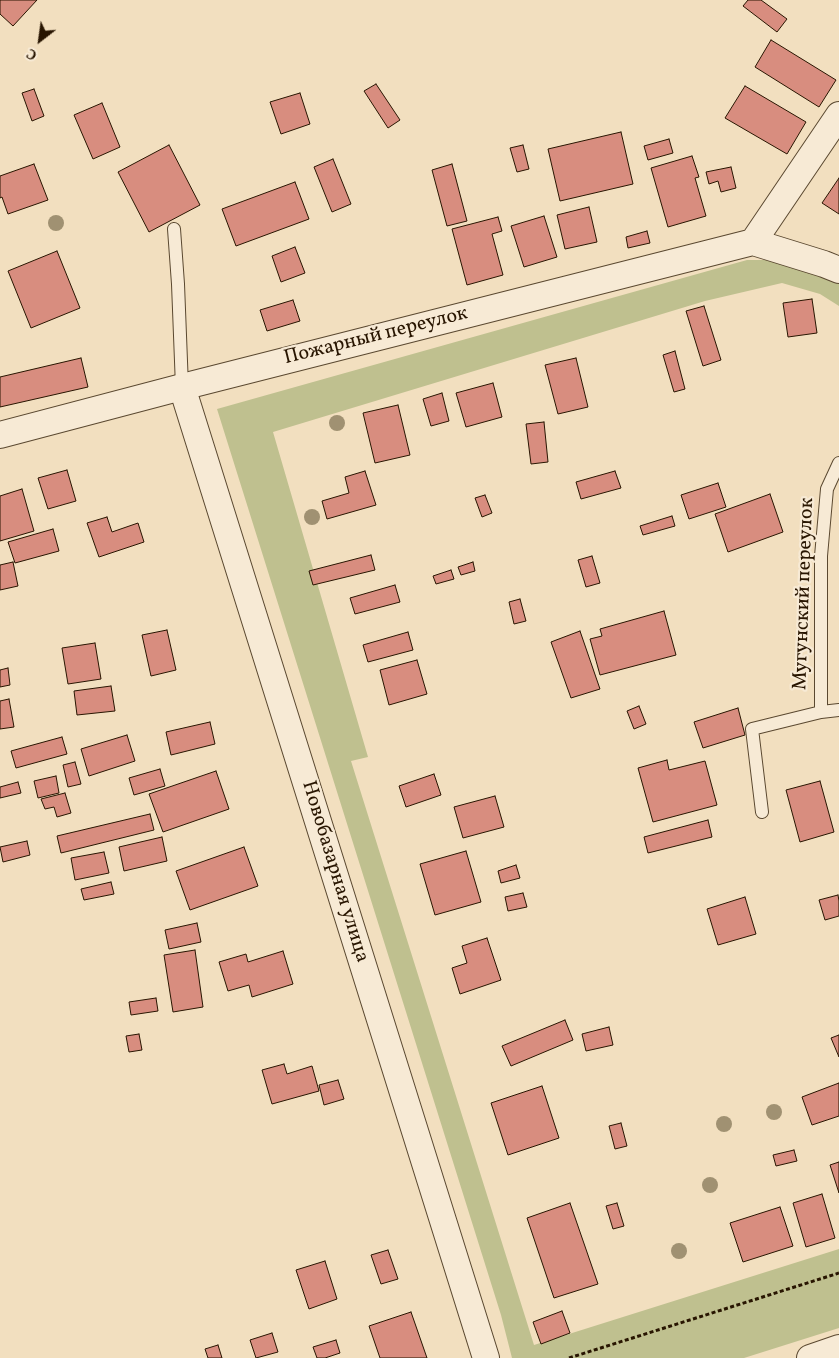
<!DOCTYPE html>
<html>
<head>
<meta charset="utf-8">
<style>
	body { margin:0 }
	#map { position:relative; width:839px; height:1358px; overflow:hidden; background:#f2dfbf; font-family:Vollkorn,serif }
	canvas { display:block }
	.north { position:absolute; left:15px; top:15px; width:50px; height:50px; -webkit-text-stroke:4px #f7ead5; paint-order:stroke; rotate:210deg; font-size:14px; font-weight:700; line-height:20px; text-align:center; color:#281501 }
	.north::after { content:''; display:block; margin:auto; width:18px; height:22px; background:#281501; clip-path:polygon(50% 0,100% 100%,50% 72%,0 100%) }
</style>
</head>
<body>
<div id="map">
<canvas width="839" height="1358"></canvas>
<div class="north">С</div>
</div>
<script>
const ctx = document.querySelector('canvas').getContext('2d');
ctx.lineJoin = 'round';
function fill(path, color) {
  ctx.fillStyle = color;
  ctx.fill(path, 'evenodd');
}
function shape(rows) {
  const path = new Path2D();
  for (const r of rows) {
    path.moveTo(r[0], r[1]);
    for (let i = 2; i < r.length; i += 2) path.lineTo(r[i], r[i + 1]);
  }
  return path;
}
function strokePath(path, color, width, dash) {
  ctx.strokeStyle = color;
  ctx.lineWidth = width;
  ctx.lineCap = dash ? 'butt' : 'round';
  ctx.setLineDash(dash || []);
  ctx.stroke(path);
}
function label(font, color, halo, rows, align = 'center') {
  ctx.font = font + ' Vollkorn,serif';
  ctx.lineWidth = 4.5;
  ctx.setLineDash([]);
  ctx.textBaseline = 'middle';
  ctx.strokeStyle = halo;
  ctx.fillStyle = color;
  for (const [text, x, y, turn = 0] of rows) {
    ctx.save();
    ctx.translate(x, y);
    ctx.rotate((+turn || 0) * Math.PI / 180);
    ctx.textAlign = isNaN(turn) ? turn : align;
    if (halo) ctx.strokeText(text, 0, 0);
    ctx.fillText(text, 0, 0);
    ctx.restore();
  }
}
fill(shape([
	[747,260,783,260,839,282,839,306,820,294,782,283,705,301,273,432,368,757,351,761,534,1345,839,1249,839,1328,744,1358,512,1358,501,1315,217,409]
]), '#bfc08f');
const building = shape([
	[0,0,37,0,13,26,0,14,0,0],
	[748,0,761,0,787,19,777,32,743,6,748,0],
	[771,40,836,80,819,107,755,67,771,40],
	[376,84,400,120,388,128,364,91,376,84],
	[745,86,806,122,787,154,725,118,745,86],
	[34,89,44,116,32,121,22,93,34,89],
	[300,93,310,124,281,134,270,102,300,93],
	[102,103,120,147,93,159,74,115,102,103],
	[621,132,633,184,560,201,548,149,621,132],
	[669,139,673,153,648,160,644,146,669,139],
	[169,145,200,205,149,232,118,172,169,145],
	[523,145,529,169,517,172,510,148,523,145],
	[692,156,699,177,695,178,706,216,668,227,651,168,692,156],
	[333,159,351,204,332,212,314,167,333,159],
	[34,164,48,200,8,214,2,197,0,198,0,176,34,164],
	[452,164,467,221,447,226,432,170,452,164],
	[731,167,736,188,721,192,718,181,709,184,706,172,731,167],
	[839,178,839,214,822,203,839,178],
	[295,182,309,219,236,246,222,209,295,182],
	[589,207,597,242,565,249,557,215,589,207],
	[544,216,557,257,524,267,511,226,544,216],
	[498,217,502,231,492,234,503,275,467,285,452,229,498,217],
	[647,231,650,243,628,248,626,237,647,231],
	[295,247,305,273,281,282,272,256,295,247],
	[57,251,80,308,31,328,8,271,57,251],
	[812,299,817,333,788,337,783,303,812,299],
	[293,300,300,321,267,331,260,310,293,300],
	[704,306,721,360,703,366,686,311,704,306],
	[675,351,685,389,674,392,663,355,675,351],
	[81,358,88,387,0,407,0,377,81,358],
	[576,358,588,407,558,414,545,365,576,358],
	[493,383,502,417,466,427,456,393,493,383],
	[442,393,449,421,431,426,423,399,442,393],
	[398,405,410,455,375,463,363,413,398,405],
	[544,422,548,462,531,464,526,424,544,422],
	[67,470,76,501,48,509,38,478,67,470],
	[365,471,376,505,327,519,322,501,349,493,345,477,365,471],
	[615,471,621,488,581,499,576,482,615,471],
	[718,483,726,507,689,519,681,495,718,483],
	[22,489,34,531,0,541,0,496,22,489],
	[770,494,783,532,728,552,715,514,770,494],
	[485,495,492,513,482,517,475,498,485,495],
	[672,516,675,526,643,535,640,526,672,516],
	[107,517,112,532,138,523,144,542,99,557,87,523,107,517],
	[53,529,59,551,15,563,8,542,53,529],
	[371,555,375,570,313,585,309,571,371,555],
	[592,556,600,583,586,587,578,560,592,556],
	[13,562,18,586,0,590,0,565,13,562],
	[473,562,475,571,461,575,458,567,473,562],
	[451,570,454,579,436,584,433,576,451,570],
	[395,585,400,602,355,614,350,598,395,585],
	[520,599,526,621,514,624,509,602,520,599],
	[664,611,676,655,600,675,590,639,602,636,600,629,664,611],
	[167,630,176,670,151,676,142,635,167,630],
	[580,631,600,689,571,698,551,642,580,631],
	[408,632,413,650,368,662,363,645,408,632],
	[95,643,101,679,68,684,62,648,95,643],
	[417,660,427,694,389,705,380,670,417,660],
	[8,668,10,685,0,687,0,670,8,668],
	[111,686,115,711,77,715,74,691,111,686],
	[9,699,14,727,0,729,0,701,9,699],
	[639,706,646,724,634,729,627,711,639,706],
	[738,708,745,735,703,748,694,722,738,708],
	[210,722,215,744,171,755,166,732,210,722],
	[127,735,135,761,89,776,81,749,127,735],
	[62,737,67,754,16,768,11,751,62,737],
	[667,760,669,770,705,761,717,805,653,822,638,768,667,760],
	[75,762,81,784,68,787,63,765,75,762],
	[160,769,165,786,134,795,129,778,160,769],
	[216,771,229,809,163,832,149,794,216,771],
	[434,774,441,795,406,807,399,786,434,774],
	[56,776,59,793,38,798,34,781,56,776],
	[820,781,834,832,800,842,786,790,820,781],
	[18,782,21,793,0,798,0,787,18,782],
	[65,793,71,813,57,817,54,807,45,809,41,799,65,793],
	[495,796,504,827,463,838,454,807,495,796],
	[150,814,154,830,61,853,57,836,150,814],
	[708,820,712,837,648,853,644,837,708,820],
	[162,837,167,861,124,871,119,847,162,837],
	[27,841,30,855,3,862,0,847,27,841],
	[244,847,258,886,190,910,176,871,244,847],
	[466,851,481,902,435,915,420,864,466,851],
	[104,852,109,873,75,880,71,858,104,852],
	[516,865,520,878,501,883,498,871,516,865],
	[111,882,114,894,84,900,81,889,111,882],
	[523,893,527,907,508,911,505,897,523,893],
	[838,895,839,901,839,916,825,920,819,900,838,895],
	[745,897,756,934,718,945,707,909,745,897],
	[197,923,201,942,169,949,165,930,197,923],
	[487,938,501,980,460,994,452,968,467,963,462,946,487,938],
	[195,950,203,1007,173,1012,164,955,195,950],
	[283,951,293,984,252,997,249,985,228,991,219,962,246,954,248,962,283,951],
	[156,998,158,1011,131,1015,129,1002,156,998],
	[565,1020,573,1040,511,1066,502,1046,565,1020],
	[609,1027,613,1045,586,1051,582,1034,609,1027],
	[139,1034,142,1050,129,1052,126,1036,139,1034],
	[839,1035,839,1057,831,1038,839,1035],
	[284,1064,287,1074,312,1066,319,1091,272,1104,262,1070,284,1064],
	[338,1080,344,1099,324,1105,319,1085,338,1080],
	[839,1083,839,1116,812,1125,802,1097,839,1083],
	[542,1086,559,1138,508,1155,491,1103,542,1086],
	[621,1123,627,1146,615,1149,609,1126,621,1123],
	[794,1150,797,1161,776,1166,773,1155,794,1150],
	[839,1162,839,1193,830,1165,839,1162],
	[822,1194,835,1238,806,1247,793,1203,822,1194],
	[570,1203,598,1284,554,1298,527,1218,570,1203],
	[617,1203,624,1226,613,1229,606,1206,617,1203],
	[780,1207,793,1246,743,1262,730,1223,780,1207],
	[388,1250,398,1279,381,1284,371,1255,388,1250],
	[325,1261,337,1299,309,1309,296,1270,325,1261],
	[562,1311,570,1333,541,1344,533,1322,562,1311],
	[411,1312,427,1358,380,1358,369,1326,411,1312],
	[272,1333,278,1352,256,1358,250,1340,272,1333],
	[336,1340,340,1353,325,1358,317,1358,313,1347,336,1340],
	[218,1345,222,1358,208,1358,205,1349,218,1345]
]);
fill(building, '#d88d7f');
strokePath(building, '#281501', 1);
const service = shape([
	[174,229,178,284,182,387],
	[821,712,821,556,827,489,839,463],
	[762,812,752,729,821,712,839,710]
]);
const minor = shape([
	[753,242,824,264,839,270],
	[182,387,486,1358],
	[0,435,182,387,753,242,839,115],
	[810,1358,839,1348]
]);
strokePath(service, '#5a4830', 14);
strokePath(minor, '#5a4830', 28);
strokePath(shape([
	[569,1358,839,1273]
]), '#281501', 3, [4, 2.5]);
strokePath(service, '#f7ead5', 12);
strokePath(minor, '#f7ead5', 26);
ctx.fillStyle = '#a09172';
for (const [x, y] of [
	[56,223],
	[337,423],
	[312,517],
	[774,1112],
	[724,1124],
	[710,1185],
	[679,1251]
]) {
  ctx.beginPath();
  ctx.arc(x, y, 8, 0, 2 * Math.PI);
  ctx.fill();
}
label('20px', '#281501', '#f7ead5', [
	["Пожарный переулок",376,337,-14],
	["Мугунский переулок",805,594,-88],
	["Новобазарная улица",334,872,73]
]);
</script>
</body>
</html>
